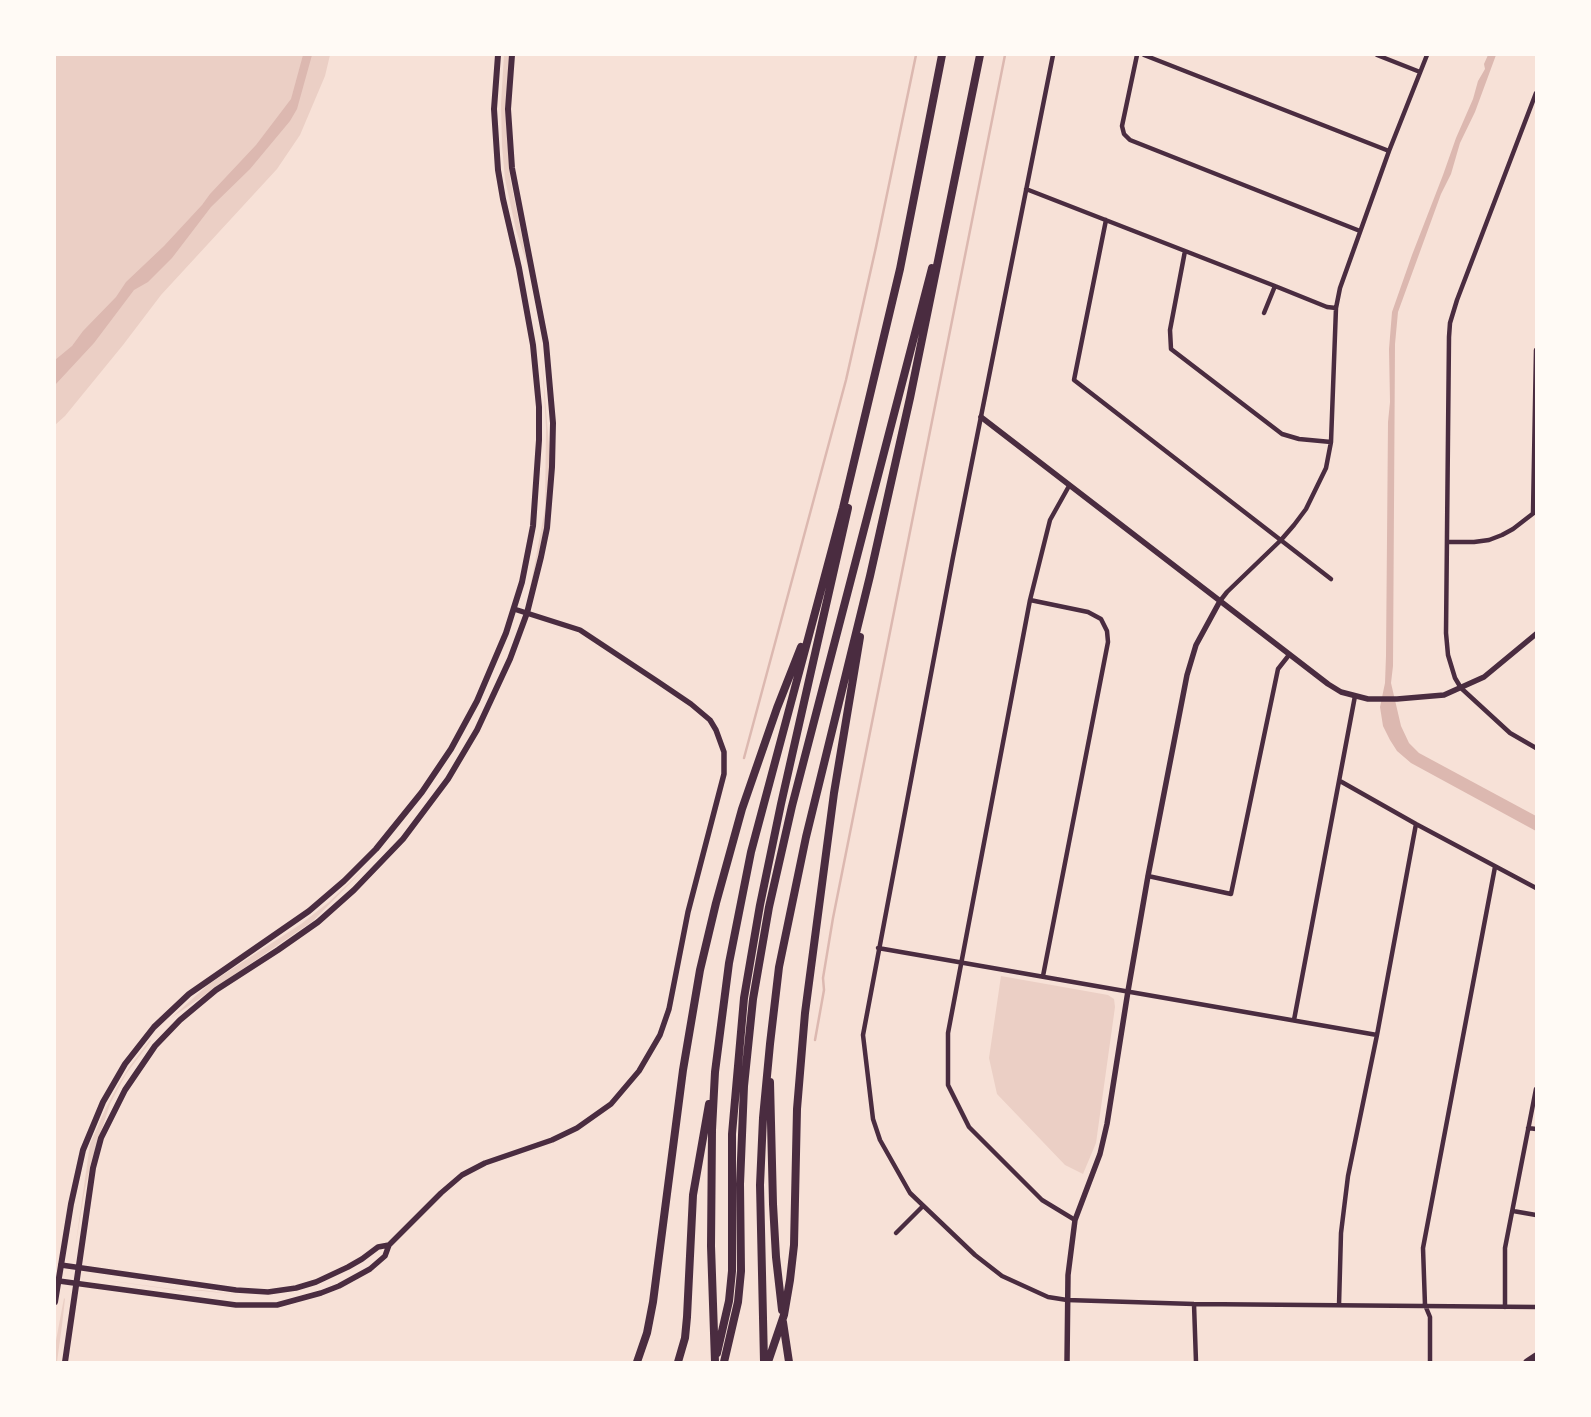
<!DOCTYPE html>
<html>
<head>
<meta charset="utf-8">
<style>
	body { margin:0 }
	#map { position:relative; width:1591px; height:1417px; overflow:hidden; background:#f7e1d7; font-family:Signika,sans-serif }
	canvas { display:block }
	.frame { position:absolute; inset:0; border:56px solid #fffaf5; pointer-events:none }
</style>
</head>
<body>
<div id="map">
<canvas width="1591" height="1417"></canvas>
<div class="frame"></div>
</div>
<script>
const ctx = document.querySelector('canvas').getContext('2d');
ctx.lineJoin = 'round';
function fill(path, color) {
  ctx.fillStyle = color;
  ctx.fill(path, 'evenodd');
}
function shape(rows) {
  const path = new Path2D();
  for (const r of rows) {
    path.moveTo(r[0], r[1]);
    for (let i = 2; i < r.length; i += 2) path.lineTo(r[i], r[i + 1]);
  }
  return path;
}
function strokePath(path, color, width, dash) {
  ctx.strokeStyle = color;
  ctx.lineWidth = width;
  ctx.lineCap = dash ? 'butt' : 'round';
  ctx.setLineDash(dash || []);
  ctx.stroke(path);
}
fill(shape([
	[55,55,330,55,325,76,300,135,277,169,161,295,123,345,65,416,55,425],
	[504,55,510,55,506,117,510,178,534,296,528,267,516,230,505,179,502,146,501,104],
	[542,359,550,458,547,504,543,534,529,594,545,509,546,428],
	[368,865,313,921,171,1018,209,984,301,924,329,902],
	[1001,976,1108,995,1114,999,1115,1007,1096,1143,1083,1174,1065,1165,997,1094,989,1058],
	[150,1040,151,1041,126,1074,110,1104,91,1162,84,1194,75,1249,90,1144,105,1110,117,1087,130,1066],
	[98,1279,187,1291,202,1290,239,1295,203,1291,182,1291],
	[64,1298,65,1299,62,1325,57,1362,55,1362,55,1346]
]), '#ebcfc5');
fill(shape([
	[303,55,312,55,297,109,290,121,250,169,211,207,172,258,148,282,134,290,94,343,55,385,55,360,72,346,83,331,116,297,126,282,164,246,202,205,210,194,256,145,291,99],
	[1488,55,1496,55,1475,112,1460,143,1451,174,1441,194,1398,312,1395,344,1393,666,1391,683,1401,726,1409,743,1419,753,1536,816,1536,831,1411,763,1397,751,1390,740,1383,726,1380,707,1385,683,1386,656,1388,422,1390,402,1389,349,1392,312,1412,255,1443,175,1456,138,1473,99,1478,81,1485,69,1484,64]
]), '#dcb8b0');
strokePath(shape([
	[744,758,846,380,876,247,916,55],
	[815,1040,824,990,823,978,833,918,1005,55]
]), '#dcb8b0', 2.5);
strokePath(shape([
	[1053,55,953,557,863,1035,873,1119,880,1140,910,1193,975,1255,1002,1276,1048,1297,1067,1300,1194,1304,1536,1307],
	[1137,55,1122,126,1124,134,1130,140,1360,231],
	[1144,55,1389,151],
	[1377,55,1420,72],
	[1536,93,1457,300,1450,323,1449,337,1446,633,1448,655,1455,678,1461,688,1510,733,1536,748],
	[1026,189,1275,286,1327,307,1336,308],
	[1106,220,1074,380,1331,579],
	[1185,251,1170,330,1171,349,1282,434,1299,439,1331,442],
	[1264,313,1275,286],
	[1069,486,1050,520,1030,600,948,1033,948,1085,969,1127,1042,1200,1075,1220],
	[1533,513,1536,350],
	[1447,542,1474,542,1489,540,1502,535,1513,529,1535,512],
	[1030,600,1088,612,1101,619,1107,631,1108,642,1043,976],
	[1220,601,1227,592,1281,540,1294,525,1306,509,1326,468,1331,442,1336,308,1340,288,1389,151,1427,55],
	[1340,781,1416,824,1536,888],
	[1148,876,1231,894,1278,669,1289,655],
	[878,948,1377,1035],
	[1294,1020,1355,696],
	[1528,1128,1536,1129],
	[1513,1211,1536,1215],
	[896,1233,923,1206],
	[1194,1304,1196,1362],
	[1339,1305,1341,1233,1348,1176,1377,1035,1416,824],
	[1505,1307,1505,1248,1536,1089],
	[1430,1362,1430,1317,1425,1305,1423,1248,1495,867]
]), '#4a2c40', 4.5);
strokePath(shape([
	[981,417,1328,684,1341,692,1368,699,1397,699,1444,695,1484,677,1536,634],
	[61,1265,236,1290,268,1292,296,1288,316,1282,348,1267,362,1259,378,1247,389,1245],
	[59,1281,236,1305,277,1305,321,1293,339,1286,370,1269,385,1256,389,1245,441,1193,462,1175,485,1163,552,1140,577,1128,611,1104,639,1071,660,1035,669,1009,688,912,724,774,724,752,716,730,710,720,691,704,657,681,580,630,514,609],
	[1067,1362,1068,1275,1075,1220,1100,1154,1107,1124,1128,991,1148,876,1187,675,1196,645,1220,601]
]), '#4a2c40', 5.5);
strokePath(shape([
	[55,1302,71,1204,83,1150,103,1102,125,1064,154,1027,189,994,309,911,344,881,376,849,422,792,451,749,477,701,506,633,522,582,533,526,539,440,539,407,533,345,519,268,503,199,498,170,494,109,498,55],
	[65,1362,93,1168,101,1138,125,1090,155,1046,180,1020,216,990,278,950,318,922,354,890,403,839,448,779,477,730,510,659,527,613,541,557,547,528,552,467,553,423,546,343,512,168,508,109,512,55]
]), '#4a2c40', 6);
strokePath(shape([
	[1527,1362,1536,1356]
]), '#4a2c40', 7);
strokePath(shape([
	[770,1082,773,1204,776,1257,782,1310],
	[783,1322,789,1362],
	[717,1353,729,1301,732,1271,732,1134,744,998,760,905,781,804,848,508],
	[637,1362,647,1333,653,1302,683,1070,700,970,716,903,742,809,777,708,801,647],
	[678,1362,685,1338,687,1317,693,1195,709,1104],
	[715,1362,711,1246,712,1130,715,1072,729,963,751,852,843,508,900,269,942,55],
	[724,1362,738,1302,741,1271,740,1184,744,1086,753,999,769,907,792,806,932,268],
	[764,1362,760,1185,763,1118,770,1044,779,967,806,837,870,576,910,398,980,55],
	[768,1362,784,1315,790,1280,794,1245,797,1109,805,1013,834,793,860,637]
]), '#4a2c40', 8);
</script>
</body>
</html>
